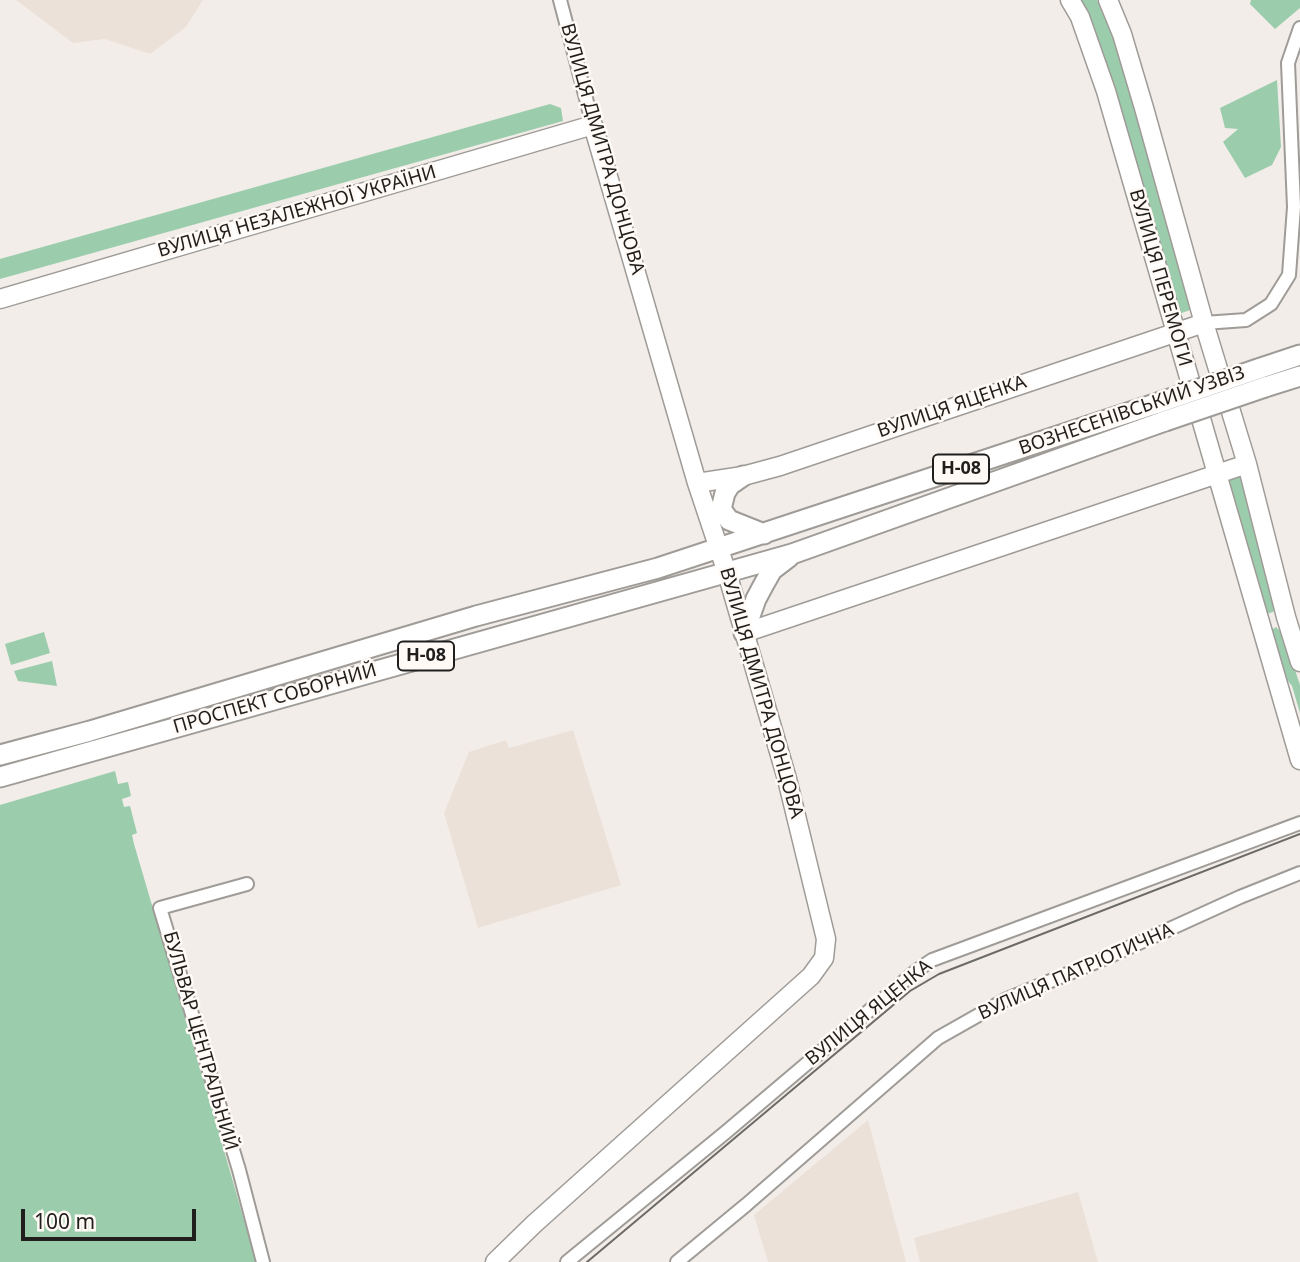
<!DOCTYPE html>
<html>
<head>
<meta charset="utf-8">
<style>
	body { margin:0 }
	#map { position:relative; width:1300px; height:1262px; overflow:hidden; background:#f2ede9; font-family:"Noto Sans",sans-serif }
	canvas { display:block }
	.scale { position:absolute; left:21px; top:1209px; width:175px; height:32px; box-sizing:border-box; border:4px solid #201f1d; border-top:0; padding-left:9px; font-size:21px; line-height:24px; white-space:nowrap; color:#201f1d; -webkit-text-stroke:5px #fffaf6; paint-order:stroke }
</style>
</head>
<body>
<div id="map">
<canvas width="1300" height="1262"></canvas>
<div class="scale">100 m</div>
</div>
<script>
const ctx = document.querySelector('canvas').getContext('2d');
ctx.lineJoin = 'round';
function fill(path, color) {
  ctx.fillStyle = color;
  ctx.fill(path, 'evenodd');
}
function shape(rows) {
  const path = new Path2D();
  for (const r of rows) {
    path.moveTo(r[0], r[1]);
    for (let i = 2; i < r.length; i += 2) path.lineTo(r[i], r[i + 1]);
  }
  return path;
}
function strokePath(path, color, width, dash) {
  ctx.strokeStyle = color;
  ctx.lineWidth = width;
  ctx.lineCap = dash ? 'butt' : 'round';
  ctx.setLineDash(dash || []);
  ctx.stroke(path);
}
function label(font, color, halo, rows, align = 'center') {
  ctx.font = font + ' "Noto Sans",sans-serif';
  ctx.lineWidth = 5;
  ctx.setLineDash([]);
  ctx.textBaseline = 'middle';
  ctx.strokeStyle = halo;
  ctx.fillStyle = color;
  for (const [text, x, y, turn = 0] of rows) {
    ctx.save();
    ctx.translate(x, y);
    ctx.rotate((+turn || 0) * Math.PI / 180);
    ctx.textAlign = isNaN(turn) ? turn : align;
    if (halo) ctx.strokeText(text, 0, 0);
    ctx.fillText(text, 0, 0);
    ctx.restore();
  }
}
fill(shape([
	[16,0,203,0,186,27,150,54,105,39,73,43],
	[573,730,621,885,478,928,444,813,469,752,506,740,509,748],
	[868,1120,906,1262,768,1262,754,1215],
	[1078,1192,1098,1262,920,1262,914,1238]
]), '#ece1d8');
fill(shape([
	[1079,0,1097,0,1123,62,1193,309,1179,314,1105,60],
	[1251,0,1300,0,1300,8,1275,29,1250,4],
	[1277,80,1281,147,1272,165,1245,178,1223,142,1238,129,1225,128,1220,108],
	[550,104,561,108,563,121,0,279,0,259],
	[1239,475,1244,482,1277,606,1273,612,1266,614,1228,479],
	[1276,627,1283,634,1300,685,1300,713,1292,686,1276,666,1268,632],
	[44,632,50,653,11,665,5,644],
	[52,661,57,686,18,681,14,671],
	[115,771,118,784,128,782,131,796,122,799,124,807,130,806,137,833,132,835,134,844,201,1072,204,1071,222,1132,219,1133,256,1262,0,1262,0,805]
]), '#9bcdad');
const street = shape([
	[560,0,593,125],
	[1204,323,1246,320,1271,304,1289,275,1294,207,1288,63,1300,28],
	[247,884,160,908,239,1170,263,1262],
	[567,1262,726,1132,916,971,932,960,1300,823],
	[677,1262,746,1205,938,1038,1005,1000,1108,957,1240,897,1300,873]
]);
const secondary = shape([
	[1070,0,1080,17,1106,91,1300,760],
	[1108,0,1122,34,1144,108,1204,323,1247,464,1286,617,1300,662],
	[0,299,593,125,697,483,727,573,787,779,826,939,824,958,811,976,534,1224,495,1262],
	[697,483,743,476,780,466,1204,323],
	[744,633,1247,464]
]);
const primary = shape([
	[1258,369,1300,355],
	[1265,387,1300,376],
	[743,476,730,485,725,493,721,509,729,520,764,534],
	[744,633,756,599,764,584,772,570,789,557],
	[0,755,90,731,476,616,658,568,1158,403],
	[0,777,792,554,1165,421]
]);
strokePath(street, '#9f9b97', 16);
strokePath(secondary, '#9f9b97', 21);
strokePath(primary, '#9f9b97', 23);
strokePath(street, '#fff', 12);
strokePath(secondary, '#fff', 18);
strokePath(primary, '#fff', 19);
strokePath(shape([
	[587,1262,910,991,939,974,1300,834]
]), '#6c6a67', 2);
const primaryBridge = shape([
	[1158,403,1258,369],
	[1165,421,1265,387]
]);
strokePath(primaryBridge, '#9f9b97', 23, []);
strokePath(primaryBridge, '#fff', 19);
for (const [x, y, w] of [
	[961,469,56],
	[426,656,56]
]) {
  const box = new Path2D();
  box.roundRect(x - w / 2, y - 14.5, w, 29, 5);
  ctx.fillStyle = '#fffaf6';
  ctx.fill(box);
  strokePath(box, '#201f1d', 2);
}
label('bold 18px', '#201f1d', null, [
	["Н-08",961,469],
	["Н-08",426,656]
]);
label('19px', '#201f1d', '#fffaf6', [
	["ВУЛИЦЯ ДМИТРА ДОНЦОВА",602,149,74],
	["ВУЛИЦЯ НЕЗАЛЕЖНОЇ УКРАЇНИ",297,212,-16],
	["ВУЛИЦЯ ПЕРЕМОГИ",1160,278,74],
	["ВУЛИЦЯ ЯЦЕНКА",952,407,-19],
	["ВОЗНЕСЕНІВСЬКИЙ УЗВІЗ",1132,411,-19],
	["ВУЛИЦЯ ДМИТРА ДОНЦОВА",761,693,74],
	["ПРОСПЕКТ СОБОРНИЙ",275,699,-16],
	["ВУЛИЦЯ ПАТРІОТИЧНА",1076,972,-24],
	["ВУЛИЦЯ ЯЦЕНКА",869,1013,-39],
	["БУЛЬВАР ЦЕНТРАЛЬНИЙ",200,1041,74]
]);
</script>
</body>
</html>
